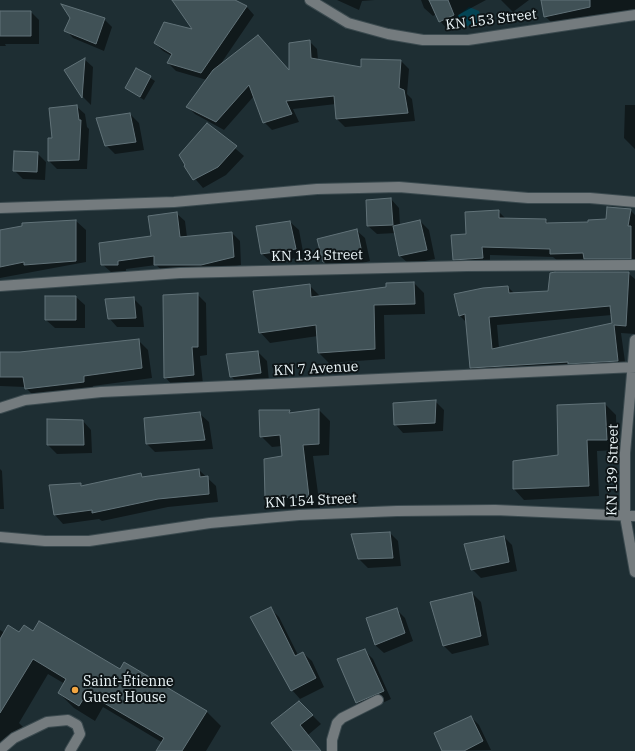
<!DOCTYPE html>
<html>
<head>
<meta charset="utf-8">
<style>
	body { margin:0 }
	canvas { display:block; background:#1e2e33 }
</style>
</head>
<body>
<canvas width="635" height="751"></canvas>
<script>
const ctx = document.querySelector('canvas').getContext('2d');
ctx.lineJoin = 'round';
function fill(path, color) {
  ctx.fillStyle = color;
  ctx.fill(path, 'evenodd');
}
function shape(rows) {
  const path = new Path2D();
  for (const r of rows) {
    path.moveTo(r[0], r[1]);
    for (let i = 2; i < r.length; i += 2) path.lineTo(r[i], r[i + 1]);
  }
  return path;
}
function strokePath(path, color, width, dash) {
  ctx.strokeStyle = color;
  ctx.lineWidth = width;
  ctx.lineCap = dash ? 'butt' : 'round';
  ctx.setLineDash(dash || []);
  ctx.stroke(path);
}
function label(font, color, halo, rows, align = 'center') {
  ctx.font = font + ' "IBM Plex Serif",serif';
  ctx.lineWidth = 4;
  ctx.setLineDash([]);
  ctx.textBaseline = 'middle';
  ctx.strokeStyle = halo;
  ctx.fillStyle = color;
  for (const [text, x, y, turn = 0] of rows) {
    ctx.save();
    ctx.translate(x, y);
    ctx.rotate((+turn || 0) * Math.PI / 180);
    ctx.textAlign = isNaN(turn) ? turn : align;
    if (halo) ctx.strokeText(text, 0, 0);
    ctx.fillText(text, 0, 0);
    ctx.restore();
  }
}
fill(shape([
	[469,7,479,11,482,21,462,28,455,18]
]), '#044454');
fill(shape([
	[174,0,233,0,247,7,254,15,220,65,290,71,309,41,317,49,318,60,362,68,362,60,401,61,409,69,407,94,412,99,415,121,345,127,337,119,336,104,293,109,299,122,272,130,264,122,254,96,224,130,195,114,187,106,207,80,176,71,168,63,172,56,163,51,155,43,194,30],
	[337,0,375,0,362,1,359,10],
	[421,0,486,0,458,15,462,24,448,30,440,21,437,14,433,16,424,8],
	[501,0,529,0,513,12],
	[542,0,635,0,635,13,555,26,545,16],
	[0,10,2,12,31,12,39,20,39,44,5,44,6,46,0,46],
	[104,19,112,27,104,51,73,38,66,30],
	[84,59,93,67,91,105,83,97,66,70],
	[137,69,155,81,144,100,126,88],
	[625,105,635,105,635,149,624,138],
	[76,106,85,114,87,127,89,129,87,169,57,169,49,161,53,139],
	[130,114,139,123,144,150,115,154,106,145],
	[207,124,244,156,226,175,203,188,185,167],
	[37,153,46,162,45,180,23,179,14,170],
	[391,199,399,208,400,226,420,221,429,230,435,259,409,264,400,256,396,233,377,234,368,226],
	[630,210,635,215,635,266,559,262,553,257,490,255,490,266,462,267,454,259,467,235,498,211,506,219,546,220,549,224,589,223,607,220],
	[176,213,185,221,187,237,232,233,240,241,241,265,210,272,164,272,156,265,126,269,126,272,111,272,102,264,152,236],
	[76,221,86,230,86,262,0,278,0,231],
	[290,222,299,230,304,257,271,262,262,254],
	[356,230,365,238,370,261,333,271,324,262,319,239],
	[628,273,635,279,635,334,621,333,626,369,480,376,471,368,467,323,459,315,508,287,515,294,549,292],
	[612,315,613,324,499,348,497,325],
	[414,283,424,293,425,314,384,315,385,359,329,363,319,353,318,336,270,343,260,332,309,285,320,296,387,288],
	[197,294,206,303,207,355,200,356,203,384,173,386,165,377],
	[76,297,85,305,85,328,55,328,46,320],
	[133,298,142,307,144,327,117,327,109,318],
	[138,340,148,350,152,378,93,386,94,392,36,398,25,387,0,386,0,353,20,353],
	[258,352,267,361,269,381,239,385,231,376],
	[435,401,444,410,443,431,403,433,395,424],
	[605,404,616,415,617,450,597,451,599,496,524,500,514,489,514,462,559,456,558,406],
	[319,410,330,421,329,455,313,456,320,508,277,509,266,498,283,457,282,446,272,447,261,436,289,411,292,414],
	[200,414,209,422,213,449,155,452,147,444],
	[83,421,91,430,92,453,57,454,48,445],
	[0,469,2,471,4,509,0,509],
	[199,470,216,486,218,502,168,507,102,521,99,519,63,524,55,515,50,486,81,484,83,486,141,474,144,478],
	[390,533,398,541,401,566,368,568,359,559],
	[504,537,512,545,517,571,481,578,472,569],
	[472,593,481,602,489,645,452,654,444,646],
	[270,608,279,617,298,655,303,653,312,661,324,687,300,699,292,690],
	[396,609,405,618,413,641,384,653,375,645],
	[0,630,5,633,34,632,206,711,221,726,206,751,158,751,163,743,103,707,95,721,74,708,59,693,65,684,48,674,19,723,23,727,8,751,0,751],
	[364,650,373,659,391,699,365,711,356,702],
	[299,702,321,724,308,735,321,751,295,751],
	[471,717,479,725,491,750,443,751]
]), '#0007');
const building = shape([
	[172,0,235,0,247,6,201,73,167,63,172,54,154,43,164,22,192,29,172,0],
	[429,0,448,0,454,15,439,22,429,0],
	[541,0,590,0,590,7,544,17,541,0],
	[61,4,105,18,96,44,64,31,70,18,61,4],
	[0,11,31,11,31,36,0,36,0,11],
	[258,35,289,70,289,43,310,40,311,58,361,67,361,59,401,60,399,88,404,90,408,113,336,119,334,96,286,101,292,114,263,123,249,85,216,122,186,107,213,70,258,35],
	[85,58,82,98,64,70,85,58],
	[136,68,151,76,140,97,125,88,136,68],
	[77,105,79,120,81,120,79,160,48,161,48,138,52,138,49,108,77,105],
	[130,113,136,142,105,146,96,118,130,113],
	[207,123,237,146,218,167,193,180,184,166,185,165,179,155,207,123],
	[14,151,38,152,37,172,13,171,14,151],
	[391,198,393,225,367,226,366,200,391,198],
	[607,207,631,209,628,226,631,226,631,259,584,259,583,253,550,254,550,249,482,247,483,258,453,260,451,235,466,234,465,212,499,210,499,218,546,219,546,223,588,222,588,220,606,219,607,207],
	[177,212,180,237,232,232,234,257,201,265,154,265,154,256,118,261,118,265,101,265,99,243,151,236,148,216,177,212],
	[76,220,76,261,24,265,24,262,0,267,0,230,22,226,22,223,76,220],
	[420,220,427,250,399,256,393,226,420,220],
	[290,221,296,249,261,254,256,226,290,221],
	[357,229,362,253,323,262,317,239,357,229],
	[555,272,629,272,626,326,614,325,618,361,568,364,568,362,470,368,465,314,459,316,454,294,483,288,508,286,509,293,548,291,550,273,555,272],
	[610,306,612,323,492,349,489,317,610,306],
	[414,282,415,304,374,305,375,349,318,353,316,325,259,333,253,291,310,284,311,297,386,287,386,283,414,282],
	[198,293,198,347,192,347,194,375,164,378,163,295,198,293],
	[45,296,76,296,76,320,45,320,45,296],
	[134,297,136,318,108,319,105,299,134,297],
	[139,339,142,368,84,376,84,382,25,389,23,377,0,377,0,352,20,352,139,339],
	[258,351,261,373,230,377,226,354,258,351],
	[436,400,435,423,394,425,393,403,436,400],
	[605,403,607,440,587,440,589,486,513,489,513,461,558,455,557,405,605,403],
	[319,409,319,444,303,445,309,497,265,498,264,459,282,456,280,435,260,437,259,410,290,410,289,413,319,409],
	[200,412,205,440,146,444,144,418,200,412],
	[47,419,83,420,84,445,47,445,47,419],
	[199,469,200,477,208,476,209,494,158,499,92,513,92,510,54,515,49,485,81,483,81,486,141,473,142,477,199,469],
	[390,532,393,558,358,559,351,534,390,532],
	[504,536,509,562,471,570,464,544,504,536],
	[472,592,481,636,443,646,430,602,472,592],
	[271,607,295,656,303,652,316,678,291,691,250,617,271,607],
	[397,608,405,633,375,645,366,618,397,608],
	[39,621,120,669,124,662,207,711,182,751,156,751,164,738,87,693,79,706,58,693,66,679,33,659,0,713,0,639,8,625,19,632,24,625,33,631,39,621],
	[365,649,384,691,356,703,337,659,365,649],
	[299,701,313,715,300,725,321,751,293,751,271,723,299,701],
	[471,716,483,741,464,751,442,751,434,733,471,716]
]);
fill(building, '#405156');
strokePath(building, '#617278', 1);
const minor = shape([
	[310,0,348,23,388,34,423,40,468,40,635,15],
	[0,208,174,202,317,189,399,187,528,198,590,198,635,202],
	[0,286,180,273,467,266,635,265],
	[635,340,625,453,625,516,635,572],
	[0,408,25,400,101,392,635,367],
	[0,537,45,541,89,541,210,523,299,515,397,511,495,510,635,516],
	[0,750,14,738,47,722,68,720,77,725,80,734,70,751],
	[332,751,332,740,337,723,342,718,378,700]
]);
strokePath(minor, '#3b4a4f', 12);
strokePath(minor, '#747b7e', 10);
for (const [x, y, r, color] of [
	[75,690,4,"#f2a541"]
]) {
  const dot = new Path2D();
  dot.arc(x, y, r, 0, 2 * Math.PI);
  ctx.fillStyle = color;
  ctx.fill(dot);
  strokePath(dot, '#0e1517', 1.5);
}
label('14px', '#edf7fa', '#0e1517', [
	["KN 153 Street",491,20,-7],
	["KN 134 Street",317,256,-1],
	["KN 7 Avenue",316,369,-3],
	["KN 139 Street",613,470,-89],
	["KN 154 Street",311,501,-3]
]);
label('14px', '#edf7fa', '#0e1517', [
	["Saint-Étienne",83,682],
	["Guest House",83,698]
], 'left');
</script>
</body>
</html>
